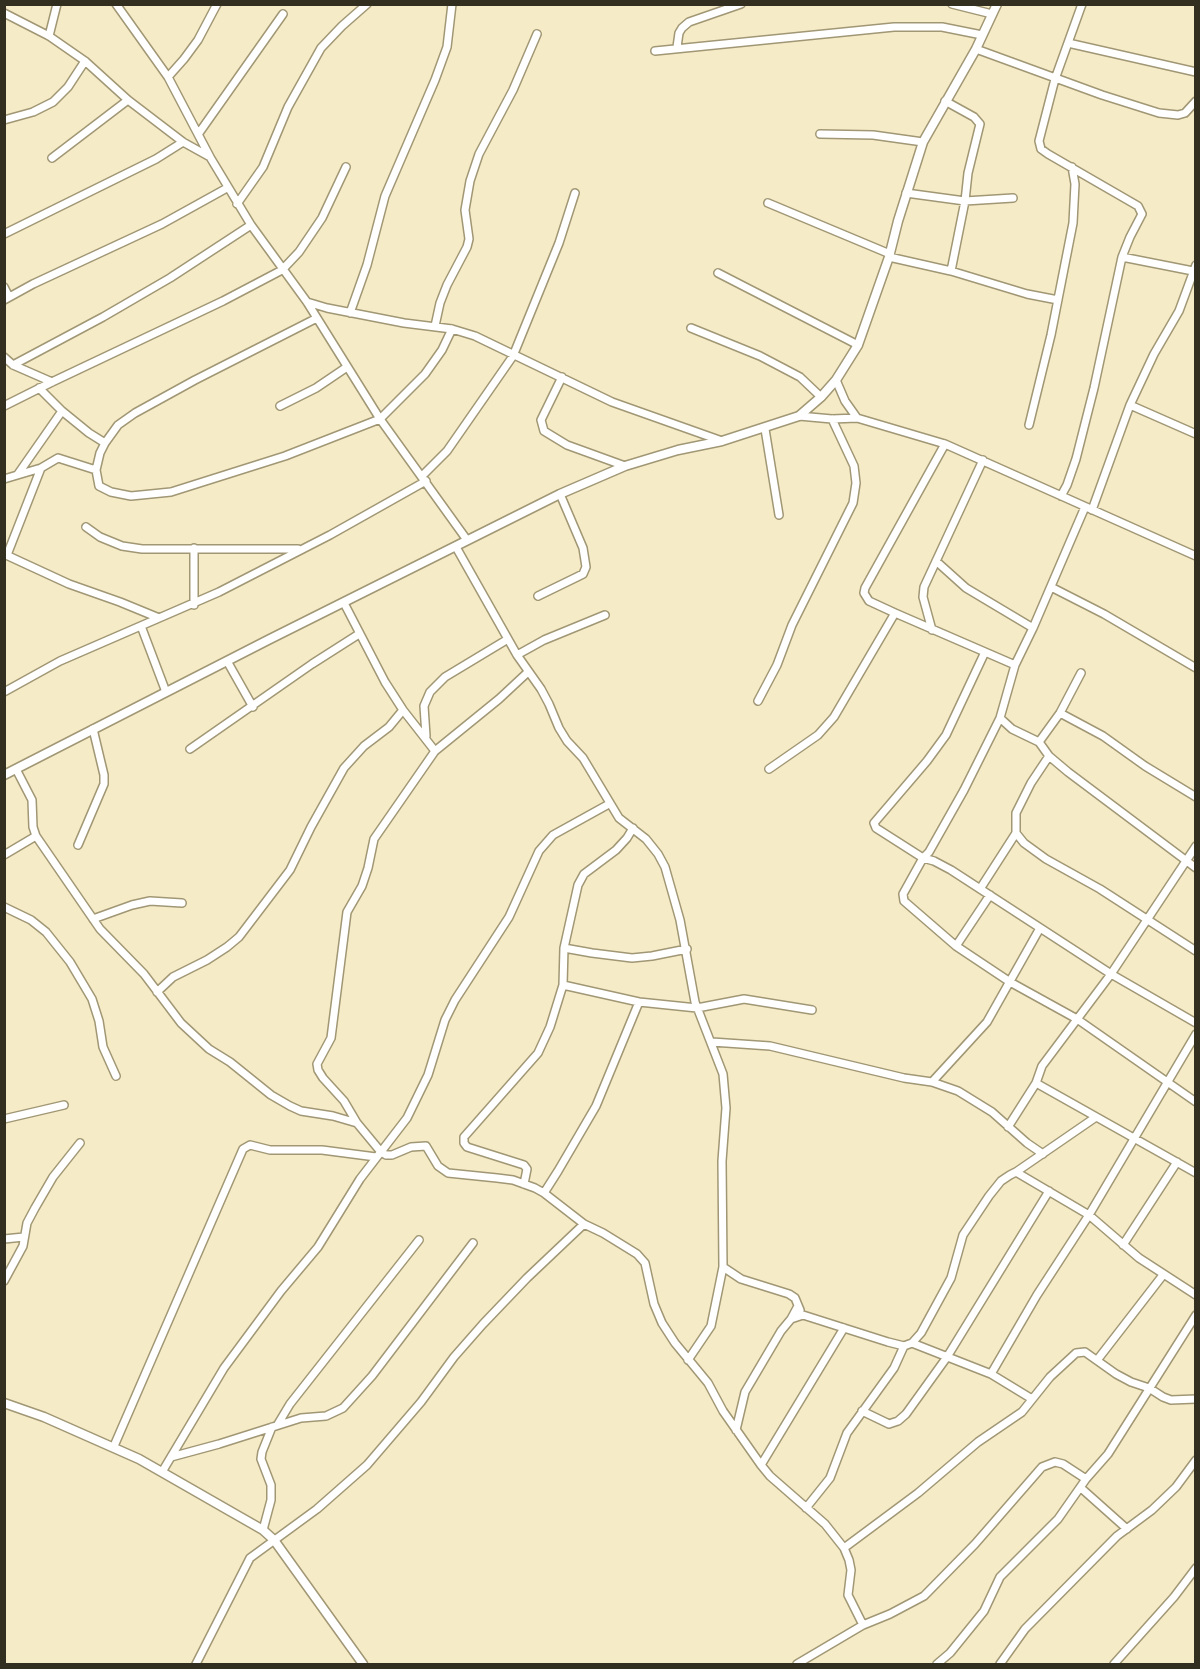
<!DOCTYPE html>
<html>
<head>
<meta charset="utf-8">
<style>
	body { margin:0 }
	#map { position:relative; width:1200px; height:1669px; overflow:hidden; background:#f5ebc7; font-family:"Asap Condensed",sans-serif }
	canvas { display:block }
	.frame { position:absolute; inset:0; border:6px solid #322e20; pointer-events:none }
</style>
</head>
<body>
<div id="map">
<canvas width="1200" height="1669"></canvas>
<div class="frame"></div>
</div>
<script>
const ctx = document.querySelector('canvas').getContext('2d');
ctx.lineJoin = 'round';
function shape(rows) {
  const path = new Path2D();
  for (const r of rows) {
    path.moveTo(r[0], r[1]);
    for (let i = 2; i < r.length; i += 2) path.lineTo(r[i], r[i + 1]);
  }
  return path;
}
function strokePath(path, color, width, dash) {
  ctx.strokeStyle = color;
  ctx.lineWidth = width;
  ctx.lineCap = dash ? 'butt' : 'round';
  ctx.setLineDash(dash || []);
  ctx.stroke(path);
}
const minor = shape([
	[116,4,168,77,210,157],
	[952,4,992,14],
	[4,13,49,36,85,61,128,100,183,142,210,157,251,225,307,302,380,419,467,540],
	[49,36,57,4],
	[1068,43,1196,72],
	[677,47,679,33,682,28,689,22,741,4],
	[976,49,1102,95,1159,113,1178,115,1185,113,1196,101],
	[655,51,894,27,942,27,982,35],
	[168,77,184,59,198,40,217,4],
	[945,101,974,117,980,124,968,173,965,201,951,271],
	[4,120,33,112,53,102,68,87,85,61],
	[199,133,283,14],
	[820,134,873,135,923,142],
	[52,158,128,100],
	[906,193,965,201,1013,198],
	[768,203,890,254],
	[237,204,263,167,288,107,321,48,342,26,367,4],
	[4,234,156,159,183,142],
	[889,257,951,271,1027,294,1058,300],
	[1122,257,1193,271],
	[718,273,858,345],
	[4,287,9,297],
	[4,300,33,284,162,224,227,188],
	[307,302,327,308,404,323,452,329,475,336,612,402,722,441],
	[350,313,367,265,385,196,435,80,447,47,452,4],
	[317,318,195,380,135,413,118,425,105,443,100,453,96,470,99,486,111,492,131,496,171,492,285,456,380,419,425,374,442,350,452,329],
	[435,326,440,303,447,285,467,247,469,239,465,210,470,181,479,154,513,90,537,34],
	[691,328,760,356,800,377,821,397],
	[4,357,13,365,52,382],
	[13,365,103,317,170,278,251,225],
	[562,377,541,420,544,431,567,445,625,466],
	[836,380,845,401,857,418],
	[39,388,62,411,89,433,105,443],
	[1130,405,1196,434],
	[4,406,52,382,223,301,282,270,299,252,322,218,346,167],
	[280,406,316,388,347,367],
	[799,416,832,419,857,418,945,444,1196,556],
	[1029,425,1051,335,1073,223,1075,184,1072,167],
	[765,429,779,515],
	[18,474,62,411],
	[422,476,447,451,513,356,559,243,575,193],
	[4,479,41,468,58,458,96,470],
	[1061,496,1067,485,1076,459,1094,388,1122,257,1130,237,1142,214,1138,206,1048,154,1041,149,1039,141,1055,79,1082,4],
	[1085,507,1033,628,1015,665,1000,718,964,790,929,852,923,858,934,861,951,870,1111,974,1196,1023],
	[1092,510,1130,405,1154,354,1179,311,1196,265],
	[86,527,100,537,122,546,142,549,298,549],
	[456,547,517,655,541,689,549,704,559,728,567,741,583,758,619,818,646,839,658,854,665,867,680,920,695,1002,723,1074,726,1108,722,1161,723,1267,711,1326,688,1360],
	[4,554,69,584,120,602,159,618],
	[7,555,41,468],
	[936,561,966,588,1033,628],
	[1051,587,1104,614,1196,668],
	[538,596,577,577,583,574,586,567,583,548,560,494],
	[344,603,385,682,403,710,435,751],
	[194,605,194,548],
	[895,613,869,601,864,593,865,588,945,444],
	[141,626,166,692],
	[932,630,923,597,924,587,983,460],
	[985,652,946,735,927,761,874,823,876,828,923,858,903,894,904,901,956,946,1010,982,1077,1019,1196,1102],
	[517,655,544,640,605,615],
	[227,661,253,707],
	[4,692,60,661,219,592,330,535,426,481],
	[758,701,777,665,792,625,853,503,856,483,854,466,832,419],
	[1060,713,1103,736,1145,766,1196,797],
	[1000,718,1012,729,1039,742,1049,756,1068,772,1196,868],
	[426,736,424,706,430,692,445,677,508,639],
	[1039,742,1060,713,1081,673],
	[190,749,312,664,359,634],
	[1049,756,1031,783,1016,813,1016,833,1024,843,1046,859,1100,889,1196,951],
	[16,769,32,800,33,827,36,836,100,929,144,974,181,1023,209,1049,230,1062,271,1095,290,1106,301,1111,333,1116,357,1123,381,1152,386,1155,392,1155,411,1147,426,1146,438,1166,448,1173,497,1178,513,1180,535,1188,544,1193,584,1224,603,1233,637,1254,645,1263,654,1304,662,1323,675,1343,708,1383,723,1411,761,1465,770,1476,825,1524,844,1548,849,1560,851,1570,848,1595,863,1625],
	[769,769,818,735,834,717,895,613,1015,665],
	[78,845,104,784,104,775,93,729],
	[4,855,36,836],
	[980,889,1016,833],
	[4,907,31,920,46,932,70,962,92,999,99,1021,103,1047,116,1076],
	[93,919,132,905,150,901,182,903],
	[956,946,990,895],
	[564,948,592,953,632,958,652,956,687,949],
	[563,985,639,1002,697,1008,744,999,812,1010],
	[157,992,173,977,207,960,227,947,239,937,290,870,311,827,344,768,364,746,389,727,403,710],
	[712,1042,770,1046,904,1078,932,1082,958,1091,992,1112,1027,1143,1043,1154],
	[932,1082,987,1022,1040,928],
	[1036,1083,1196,1173],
	[4,1119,64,1105],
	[357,1123,344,1101,323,1078,318,1070,317,1064,331,1038,347,912,362,886,368,868,374,839,435,751,499,699,528,672],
	[1008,1127,1036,1083,1042,1066,1111,974,1196,846],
	[1016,1172,1089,1215,1139,1258,1196,1295],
	[524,1184,527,1169,524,1165,467,1147,464,1143,464,1137,538,1053,550,1027,563,985,564,948,578,885,584,874,616,850,627,838,633,828],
	[544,1193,558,1171,596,1106,639,1002],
	[4,1239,24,1237],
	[1123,1245,1177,1162],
	[723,1267,741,1279,789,1294,795,1298,800,1310],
	[4,1281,23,1246,27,1223,35,1208,53,1177,80,1143],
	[791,1319,803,1315,888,1342,904,1346,912,1343,921,1333,951,1278,963,1235,989,1196,1001,1181,1010,1175,1016,1172,1096,1117],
	[912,1343,991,1374,1032,1399],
	[1098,1359,1163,1275],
	[991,1374,1037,1295,1089,1215,1196,1034],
	[862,1411,889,1424,898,1421,906,1414,947,1357,1049,1191],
	[278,1424,290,1404,419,1240],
	[736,1430,745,1392,781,1331,791,1319,798,1306],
	[114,1446,243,1149,250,1145,270,1150,322,1150,376,1157],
	[171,1457,219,1444,301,1418,326,1416,343,1408,372,1376,473,1243],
	[761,1465,844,1328],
	[162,1472,224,1368,281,1291,318,1247,360,1179,407,1118,428,1075,445,1020,455,1000,509,917,539,851,553,835,609,804],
	[1081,1488,1127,1529],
	[806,1508,830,1478,847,1433,894,1368,904,1346],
	[263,1530,271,1500,271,1485,261,1459,262,1452,272,1427],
	[844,1548,918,1493,978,1442,1022,1412,1050,1377,1076,1353,1085,1352,1116,1374,1131,1382,1149,1388,1163,1397,1171,1400,1196,1399],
	[196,1664,250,1558,317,1509,367,1465,421,1402,454,1357,483,1324,527,1278,584,1224],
	[797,1664,863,1625,890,1614,924,1596,975,1544,1042,1467,1055,1462,1063,1464,1086,1479,1108,1454,1196,1315],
	[937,1664,950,1653,984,1611,1000,1577,1058,1519,1086,1479],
	[1000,1664,1025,1629,1117,1536,1152,1510,1176,1487,1196,1460],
	[1114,1664,1174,1597,1196,1568]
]);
const tertiary = shape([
	[4,775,270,639,560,494,625,466,678,450,722,441,799,416,821,397,836,380,858,345,889,257,898,221,923,142,976,49,997,4],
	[4,1403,44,1417,139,1459,263,1530,274,1540,363,1664]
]);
strokePath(minor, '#a19775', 10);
strokePath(tertiary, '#a19775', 11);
strokePath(minor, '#fff', 7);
strokePath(tertiary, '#fff', 8);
</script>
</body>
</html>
